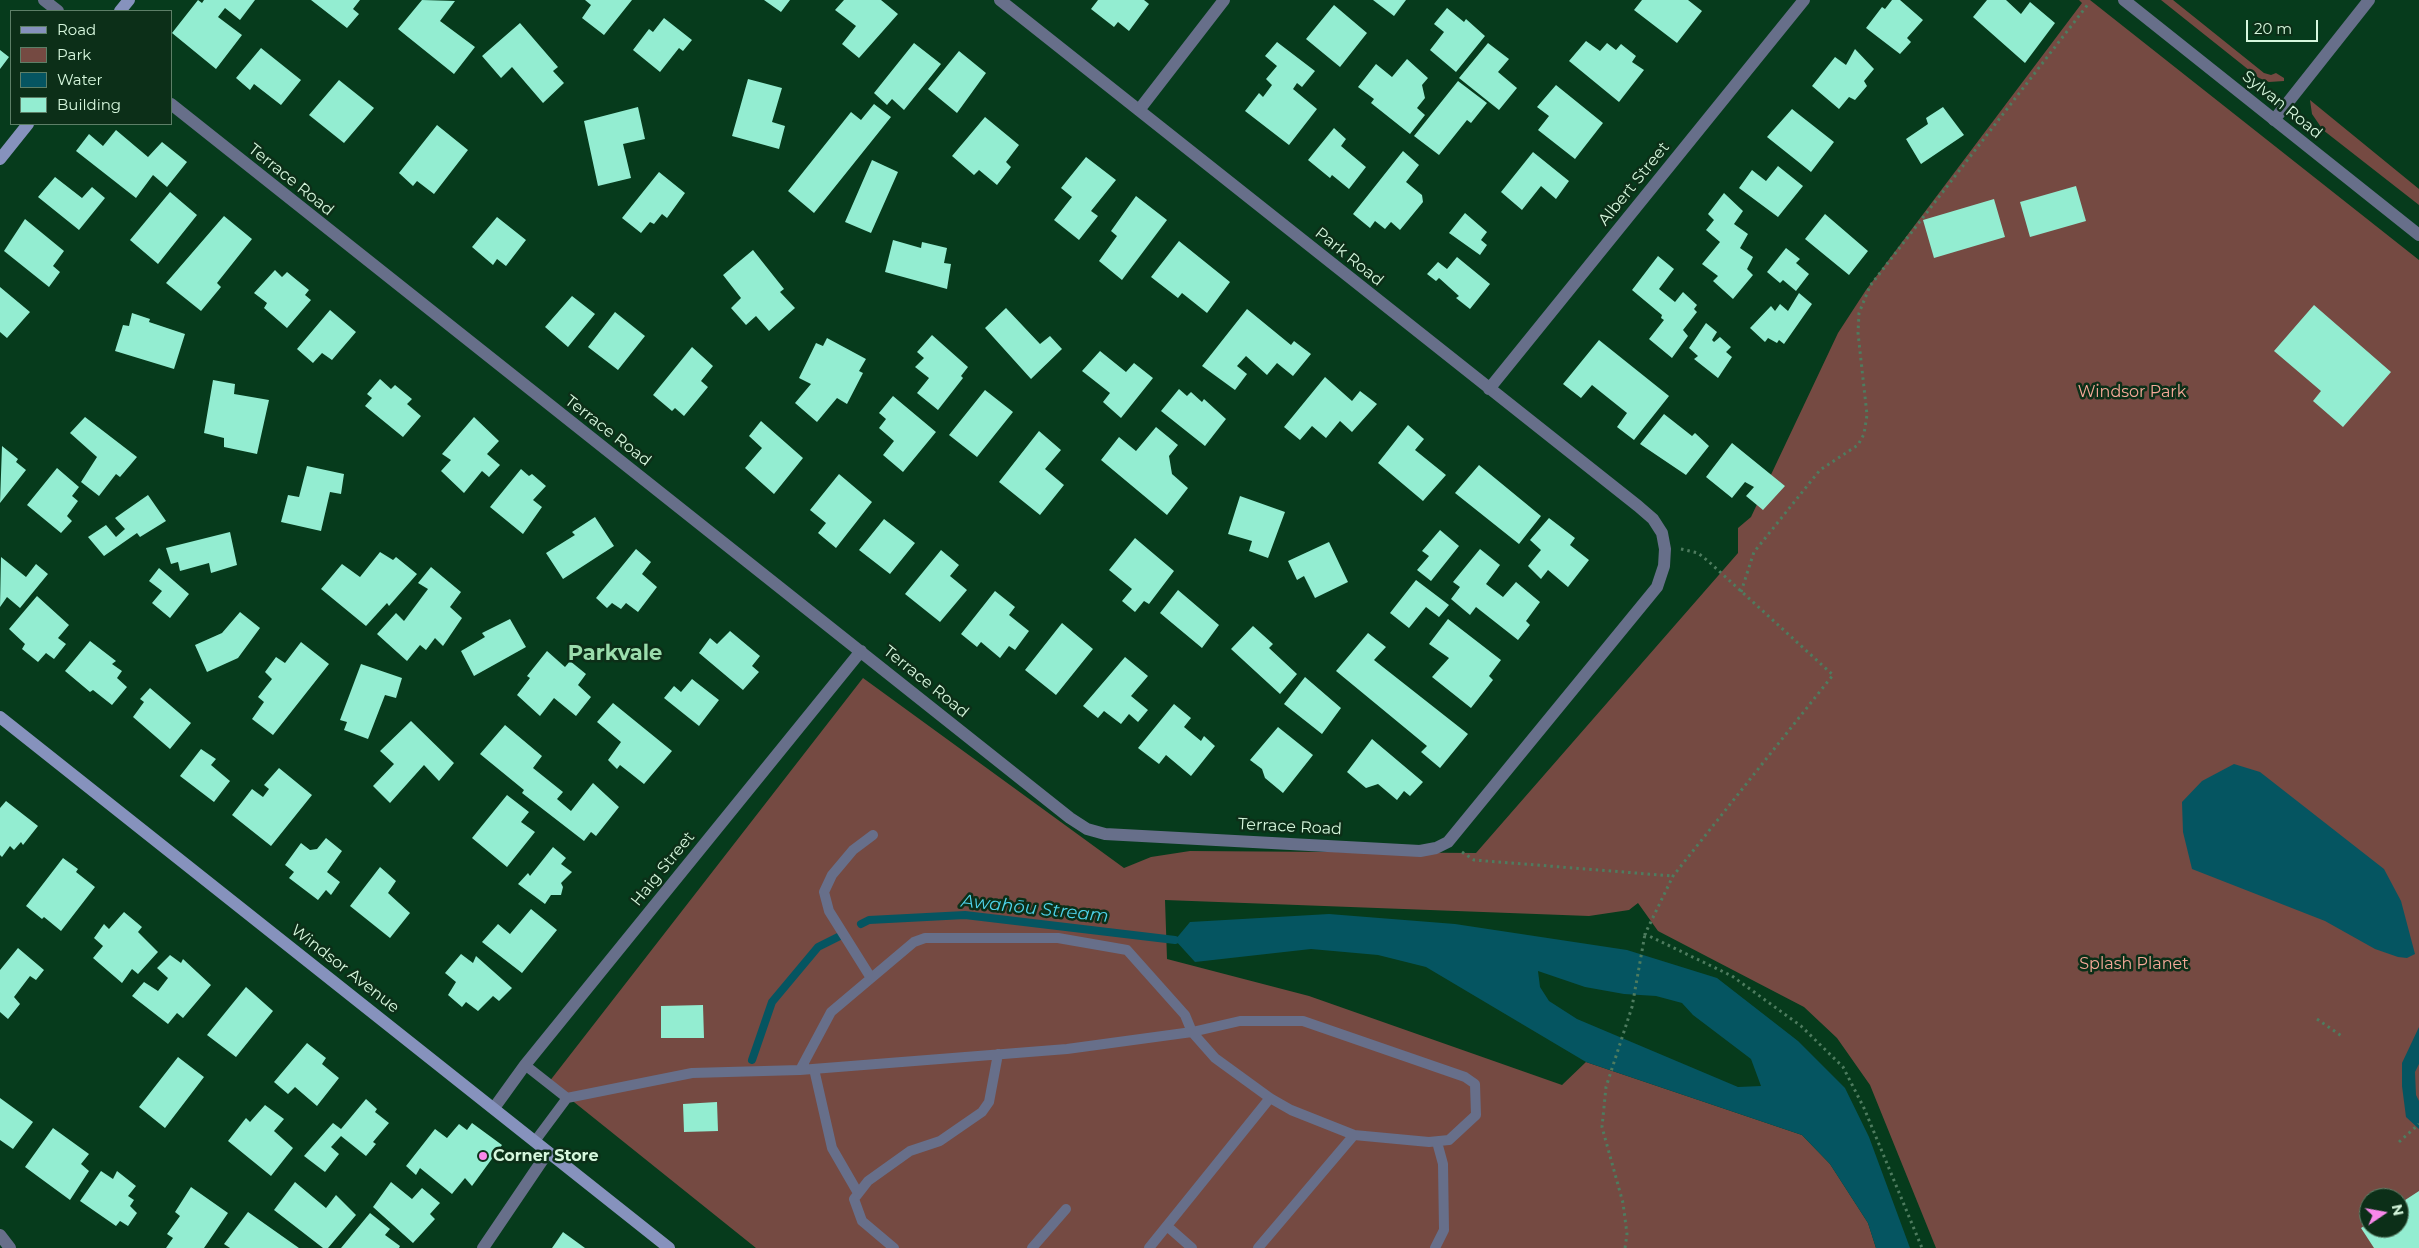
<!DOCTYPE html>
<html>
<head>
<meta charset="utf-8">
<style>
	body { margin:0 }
	#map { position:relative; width:2419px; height:1248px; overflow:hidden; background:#063b1c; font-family:Montserrat,sans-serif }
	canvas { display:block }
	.legend { position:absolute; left:10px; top:10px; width:162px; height:115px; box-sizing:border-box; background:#0c2f18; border:1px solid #5d7f67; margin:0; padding:6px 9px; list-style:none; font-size:15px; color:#d6f7dd }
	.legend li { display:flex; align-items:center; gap:10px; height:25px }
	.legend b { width:25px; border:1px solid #5d7f67 }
	.north { position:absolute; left:2359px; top:1188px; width:50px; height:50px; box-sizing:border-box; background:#0c2f18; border:1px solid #5d7f67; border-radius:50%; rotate:78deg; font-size:14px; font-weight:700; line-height:20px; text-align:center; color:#d6f7dd }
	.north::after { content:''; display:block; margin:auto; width:18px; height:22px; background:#f888ea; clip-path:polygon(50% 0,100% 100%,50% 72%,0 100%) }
	.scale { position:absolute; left:2246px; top:20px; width:72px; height:22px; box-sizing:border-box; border:2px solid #d6f7dd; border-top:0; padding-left:6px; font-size:15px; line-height:18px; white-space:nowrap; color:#d6f7dd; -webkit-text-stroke:4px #0c2f18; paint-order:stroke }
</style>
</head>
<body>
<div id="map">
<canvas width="2419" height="1248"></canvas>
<ul class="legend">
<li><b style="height:6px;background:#8692bd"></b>Road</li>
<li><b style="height:14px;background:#754a42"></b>Park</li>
<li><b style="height:14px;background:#055561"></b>Water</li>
<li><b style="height:14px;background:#93edd1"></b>Building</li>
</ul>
<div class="north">N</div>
<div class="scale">20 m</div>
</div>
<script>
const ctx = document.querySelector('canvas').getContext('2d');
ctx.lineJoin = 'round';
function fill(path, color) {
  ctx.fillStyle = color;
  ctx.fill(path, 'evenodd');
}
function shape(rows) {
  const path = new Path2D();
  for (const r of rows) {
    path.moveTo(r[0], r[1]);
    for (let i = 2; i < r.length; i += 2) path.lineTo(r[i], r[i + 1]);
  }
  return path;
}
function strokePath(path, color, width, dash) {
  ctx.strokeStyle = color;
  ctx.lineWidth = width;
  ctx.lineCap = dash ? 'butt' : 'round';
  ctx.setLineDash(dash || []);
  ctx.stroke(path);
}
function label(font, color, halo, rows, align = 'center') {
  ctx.font = font + ' Montserrat,sans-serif';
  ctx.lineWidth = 5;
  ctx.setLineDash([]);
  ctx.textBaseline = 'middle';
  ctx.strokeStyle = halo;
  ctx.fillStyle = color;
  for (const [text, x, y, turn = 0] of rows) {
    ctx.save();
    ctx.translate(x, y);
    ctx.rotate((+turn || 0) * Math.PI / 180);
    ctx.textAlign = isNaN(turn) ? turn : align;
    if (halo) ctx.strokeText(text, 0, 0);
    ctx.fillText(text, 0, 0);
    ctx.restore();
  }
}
fill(shape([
	[2079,0,2090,0,2419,260,2419,1248,1936,1248,1870,1085,1837,1038,1804,1007,1658,931,1638,903,1629,910,1589,916,1165,900,1167,959,1309,996,1562,1085,1586,1062,1802,1135,1830,1164,1868,1223,1876,1248,756,1248,549,1082,863,678,1124,868,1151,857,1190,851,1476,853,1738,553,1738,528,1751,517,1838,333,1866,290,2082,3],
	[2369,1198,2399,1198,2399,1228,2369,1228],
	[2161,0,2173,0,2264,73,2271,75,2276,73,2284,78,2284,81,2269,82,2259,78],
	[2310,100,2419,189,2419,205,2323,130,2312,114]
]), '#754a42');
fill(shape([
	[2234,764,2260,772,2384,869,2401,901,2415,954,2407,958,2398,957,2375,949,2325,921,2192,869,2183,832,2182,802,2202,781],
	[1329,914,1455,924,1627,950,1717,978,1798,1041,1845,1088,1869,1137,1910,1248,1876,1248,1868,1223,1830,1164,1802,1135,1586,1062,1426,967,1378,955,1311,949,1195,962,1175,940,1190,922],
	[1538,971,1585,987,1624,994,1656,996,1682,1003,1693,1015,1751,1059,1761,1086,1738,1087,1577,1019,1549,1001,1540,987],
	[2419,1027,2419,1064,2415,1072,2416,1095,2419,1101,2419,1129,2406,1117,2402,1086,2402,1063]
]), '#055561');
strokePath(shape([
	[861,924,869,920,965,915,1175,940],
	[752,1060,772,1002,818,947,840,936]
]), '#055561', 8);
fill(shape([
	[198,0,202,3,204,0,255,0,240,20,225,8,218,17,242,35,216,69,172,33],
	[311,0,360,0,353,9,359,14,347,28],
	[422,0,455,1,440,21,475,47,454,74,398,29],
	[585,0,632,0,604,35,582,18,591,5],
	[764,0,790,0,781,12],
	[844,0,881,0,898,14,859,58,842,44,856,26,835,10],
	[1098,0,1144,0,1149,4,1129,31,1118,22,1114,27,1091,9],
	[1373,0,1406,0,1394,16],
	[1642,0,1688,0,1702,11,1677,43,1634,10],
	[1892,0,1900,0,1923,20,1907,38,1911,42,1900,54,1866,28,1882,7,1885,9],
	[1987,0,2006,0,2021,14,2030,2,2055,23,2025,63,1973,17],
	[1334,5,1367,33,1340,67,1306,39],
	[1447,8,1464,22,1466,19,1485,36,1456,72,1430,50,1444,32,1434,24],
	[664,18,692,40,683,51,679,48,660,72,633,50,649,29,653,32],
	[520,23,558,67,553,71,564,83,543,103,512,67,501,78,482,56],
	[1586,41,1600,51,1607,43,1616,50,1621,44,1636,56,1632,62,1644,70,1619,102,1569,61],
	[1277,42,1315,71,1302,87,1297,83,1293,89,1317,109,1289,145,1245,111,1259,93,1263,97,1272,85,1266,79,1277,66,1265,56],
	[914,43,941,64,904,110,892,99,887,105,874,93],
	[1488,43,1509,59,1498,72,1517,88,1499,110,1459,78],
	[261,48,301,80,281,105,254,84,250,90,236,78],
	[1855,49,1874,69,1864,81,1867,86,1855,100,1849,97,1839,109,1812,86,1835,57,1846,65],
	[0,50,9,57,0,69],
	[959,51,986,73,957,113,928,89],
	[1407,59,1428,78,1422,85,1425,98,1417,108,1425,115,1410,134,1371,103,1374,99,1358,87,1376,64,1392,77],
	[748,79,782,88,772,122,785,126,779,149,732,136],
	[339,80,374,108,344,143,309,115],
	[1458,81,1487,103,1471,123,1467,120,1439,155,1414,136],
	[1556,85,1603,123,1575,159,1538,130,1549,116,1537,107],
	[874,104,891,117,814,213,788,191,851,112,861,120],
	[638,107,645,139,623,144,631,178,598,186,584,121],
	[1943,107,1964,135,1921,164,1906,139,1928,124,1926,118],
	[1792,109,1834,142,1811,172,1767,137],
	[985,117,1019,145,1006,162,1011,167,997,185,979,170,974,175,952,156],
	[437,125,468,150,434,194,417,181,413,186,399,173],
	[1334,128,1346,139,1341,146,1366,167,1349,189,1332,175,1330,178,1308,160],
	[116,130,148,157,162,142,187,162,167,187,153,175,136,198,76,151,89,134,103,146],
	[1403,151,1419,165,1406,182,1422,195,1423,202,1400,230,1391,222,1385,229,1375,221,1370,228,1353,214],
	[1533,152,1569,181,1556,199,1541,186,1522,210,1501,192],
	[1086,157,1116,180,1091,211,1098,216,1079,240,1054,220,1072,197,1061,188],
	[872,160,898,172,871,233,845,222],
	[1778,166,1803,186,1778,217,1739,188,1752,170,1766,181],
	[659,172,685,193,667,218,662,214,654,224,650,222,641,233,622,218],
	[55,177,82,198,92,187,105,198,79,230,38,197],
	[2076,186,2086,221,2030,237,2020,202],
	[170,192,197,215,158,264,130,240],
	[1724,193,1743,211,1734,224,1748,234,1740,248,1753,257,1747,269,1753,275,1733,299,1713,281,1718,276,1702,264,1720,242,1706,230,1714,220,1708,214],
	[1136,196,1167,220,1122,280,1099,261,1117,236,1111,231],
	[1994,199,2005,237,1934,258,1923,220],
	[1465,213,1487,232,1481,240,1487,245,1480,255,1449,233],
	[1825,214,1868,251,1849,275,1805,239],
	[224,216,252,239,217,283,221,287,201,311,166,283],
	[497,217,526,240,506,266,497,259,493,265,472,247],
	[25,219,64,251,53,266,60,272,49,287,4,251],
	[893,240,921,248,922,242,947,248,944,263,951,264,947,289,885,272],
	[1179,241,1230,282,1207,313,1182,293,1178,298,1151,277],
	[1786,248,1800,259,1796,263,1809,274,1796,291,1783,280,1780,283,1767,272],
	[753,250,784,289,780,292,795,308,769,331,756,316,746,325,731,308,741,298,723,275],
	[1658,256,1674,269,1659,289,1675,302,1683,292,1697,305,1694,309,1697,312,1683,330,1688,336,1672,358,1649,339,1664,320,1661,318,1662,315,1632,290],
	[1457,257,1490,284,1470,309,1456,298,1459,296,1439,278,1436,281,1427,274,1438,262,1447,269],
	[275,270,282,277,287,272,309,290,305,295,311,300,287,328,264,308,267,303,254,293],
	[0,287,30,312,7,338,0,332],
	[1799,293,1812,304,1784,344,1779,340,1777,343,1768,338,1765,342,1750,328,1771,306,1775,311,1780,304,1788,311],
	[572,296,595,314,568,347,545,327],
	[2314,305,2391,372,2343,427,2313,401,2321,391,2274,351],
	[1006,308,1040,344,1050,336,1062,349,1031,379,985,328],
	[1247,309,1291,345,1294,341,1311,354,1293,376,1277,363,1267,375,1246,356,1237,366,1247,374,1235,390,1202,366],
	[330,310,356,332,332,360,322,353,313,363,297,349],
	[615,312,645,336,618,370,588,347],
	[132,313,150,319,149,322,185,334,174,369,115,351,123,325,129,326],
	[1706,323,1717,332,1712,340,1714,342,1720,337,1731,347,1726,352,1732,357,1718,378,1694,359,1698,356,1689,348],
	[932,335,968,367,961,376,963,378,938,410,917,393,929,378,915,367,924,358,917,352],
	[827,338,866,359,859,371,863,373,847,404,837,398,817,422,795,403,811,384,799,378,816,343,823,346],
	[1599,340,1669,396,1634,440,1617,427,1627,413,1592,385,1581,398,1563,384],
	[692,347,713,366,701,381,708,387,684,416,675,408,672,411,653,395],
	[1100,351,1126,372,1134,363,1153,378,1121,418,1103,402,1110,393,1082,371],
	[1325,377,1352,401,1360,391,1377,404,1352,432,1340,421,1326,438,1312,426,1300,440,1284,427],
	[380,379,391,389,395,385,412,399,407,404,421,416,403,437,365,406,372,398,367,394],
	[213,380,235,384,234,394,269,400,257,454,224,447,224,438,204,433],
	[1179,389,1187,396,1191,392,1202,402,1204,399,1226,419,1205,446,1161,411],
	[985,390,1013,412,977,457,949,435],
	[893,396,936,432,903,472,883,455,894,441,879,428,886,419,879,413],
	[1664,414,1692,436,1695,433,1709,446,1686,475,1640,444],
	[85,417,137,457,120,477,116,474,99,496,81,482,97,457,70,433],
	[474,417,499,441,487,454,500,465,489,477,482,471,464,493,441,471,451,460,442,454],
	[761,421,803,458,774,494,745,468,762,448,749,436],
	[1408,425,1424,439,1415,450,1446,475,1423,501,1378,463],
	[1156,427,1178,445,1169,456,1172,474,1188,488,1167,515,1101,460,1119,437,1136,451],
	[1039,431,1061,450,1045,469,1064,485,1040,515,999,482],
	[1732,443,1785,486,1763,510,1746,496,1754,487,1745,482,1732,498,1706,477],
	[2,446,18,459,16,462,26,470,0,503],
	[1479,465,1541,516,1519,544,1455,493],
	[307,466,344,474,341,494,330,492,321,531,281,522,288,495,299,497],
	[57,468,79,487,72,496,78,501,67,516,72,521,61,533,27,505],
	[521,469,529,476,532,474,546,486,533,500,542,507,523,534,490,507],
	[839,474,872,502,836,548,818,533,826,523,810,510],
	[148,495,166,521,140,537,137,533,104,556,88,537,106,525,116,537,125,529,115,518],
	[1240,496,1285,512,1268,558,1249,551,1252,541,1228,534],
	[595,517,614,546,563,579,546,553,575,535,572,532],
	[1549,518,1575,538,1570,545,1589,560,1568,587,1548,570,1541,579,1528,566,1541,550,1530,540],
	[884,519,915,543,890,574,859,550],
	[1440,530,1459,546,1431,581,1417,570,1429,556,1422,551],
	[230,532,237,565,211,573,209,563,180,571,178,562,171,564,166,548],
	[1135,538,1174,571,1149,604,1144,601,1135,612,1122,601,1132,589,1109,570],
	[1329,542,1348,582,1315,598,1304,576,1297,580,1288,561],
	[636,549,651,562,642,574,657,587,638,612,626,603,621,609,612,603,607,608,596,598],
	[1480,549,1500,565,1486,584,1503,597,1516,582,1540,602,1526,621,1530,625,1518,640,1476,607,1470,615,1451,599,1460,587,1453,582],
	[941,550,959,565,950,576,967,590,940,622,905,594],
	[380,552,393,560,396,557,417,574,389,606,387,603,366,626,321,589,342,564,360,577],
	[1,557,26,577,36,564,48,574,20,608,7,597,0,607],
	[431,567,461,592,450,607,462,618,443,646,435,638,426,650,420,645,407,661,377,634,396,613,404,621,428,589,418,583],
	[159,568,189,594,170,618,152,603,162,591,149,581],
	[1416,580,1449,605,1439,617,1426,607,1409,628,1390,613],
	[1178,590,1219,625,1202,648,1160,613],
	[995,591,1015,607,1009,615,1029,631,1015,650,1009,646,1000,658,981,642,977,647,961,634],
	[37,596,69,625,58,638,66,644,54,659,46,653,38,662,22,649,25,644,9,629],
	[240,612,260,628,238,658,207,672,195,645,222,633],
	[510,619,526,647,474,676,461,651,485,637,482,633],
	[1448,619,1501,660,1489,676,1493,680,1471,708,1432,677,1449,658,1429,644],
	[1062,623,1093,649,1056,695,1025,670],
	[1253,626,1273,644,1269,648,1297,674,1280,694,1231,649],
	[730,631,760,656,752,666,759,672,743,690,699,653,710,638,717,644],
	[1368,633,1386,647,1374,660,1468,734,1440,768,1421,752,1427,746,1336,671],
	[90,641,116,661,112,664,122,671,117,678,127,687,112,705,93,690,90,692,65,671],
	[301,642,329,664,273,735,252,719,264,702,258,697,272,679,265,672,276,657,285,663],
	[547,651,565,667,570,661,586,674,578,685,591,697,576,716,554,698,540,716,517,695,530,678,527,676],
	[1125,657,1148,676,1131,696,1148,710,1138,722,1129,714,1121,724,1104,711,1098,718,1083,706],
	[361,664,402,678,396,698,385,695,368,739,344,730,347,722,340,720],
	[1305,677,1341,708,1322,734,1284,704],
	[692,679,719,700,699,726,664,698,674,686,681,692],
	[150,688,191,723,170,749,133,717,144,702,140,699],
	[613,703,672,751,644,784,620,765,617,769,608,760,621,742,597,722],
	[1174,704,1191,718,1184,727,1201,741,1204,736,1215,746,1191,776,1166,755,1159,764,1138,748],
	[411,721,454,763,439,781,424,765,390,803,373,786,394,764,380,751],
	[505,725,542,756,533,768,563,792,557,799,571,811,593,783,619,807,596,836,591,832,584,841,522,793,524,790,480,754],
	[1278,727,1313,755,1283,793,1265,778,1262,769,1250,760],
	[1372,739,1423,782,1410,796,1404,791,1397,800,1378,784,1366,788,1347,772],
	[201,749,216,759,211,765,230,781,214,802,180,776],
	[279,768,312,795,271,846,232,815,252,789,263,797,269,789,264,785],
	[507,795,529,812,521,822,535,832,507,867,472,838],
	[6,801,38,826,23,845,21,842,14,850,10,846,2,857,0,855,0,808],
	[326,838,342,851,327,872,340,882,331,895,326,890,318,900,289,878,294,872,285,865,301,843,310,850,317,849],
	[553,847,566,858,561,864,572,872,561,883,563,887,561,895,551,895,545,904,518,884,528,873,530,876],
	[63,858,78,869,76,872,95,887,61,931,44,917,42,919,26,906],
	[380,867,396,881,388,893,410,913,390,938,350,906],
	[531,909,557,930,522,973,482,942,498,924,510,934],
	[124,912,142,927,138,932,158,952,138,974,132,969,122,983,93,958,103,946,94,938,104,924,109,929],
	[18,948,44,970,36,980,30,976,14,997,20,1004,8,1019,0,1012,0,970],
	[461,954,473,963,476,956,512,988,499,1001,493,996,478,1011,466,1002,462,1007,448,995,456,982,445,973],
	[170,955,181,963,183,959,211,985,183,1018,177,1013,168,1024,132,996,144,982,158,991,168,978,157,968],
	[246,987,273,1011,236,1057,207,1035],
	[703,1005,704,1038,661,1038,661,1006],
	[307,1043,326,1058,322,1064,339,1078,317,1106,295,1087,288,1094,274,1082],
	[178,1057,204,1077,165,1128,139,1107],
	[0,1098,33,1122,13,1149,0,1140],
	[366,1099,377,1109,375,1112,389,1123,373,1142,376,1144,366,1156,341,1136,331,1147,339,1154,325,1172,304,1156,333,1123,341,1129],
	[717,1102,718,1131,684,1132,683,1104],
	[265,1105,284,1119,274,1131,293,1148,271,1176,228,1141,246,1118,250,1122],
	[472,1123,502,1145,472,1186,465,1178,452,1194,420,1168,416,1175,406,1166,435,1129,447,1138,459,1124,467,1130],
	[53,1128,89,1154,81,1164,89,1171,70,1200,25,1167],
	[101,1171,113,1179,117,1171,136,1186,128,1196,134,1200,130,1206,137,1213,128,1226,120,1221,116,1226,80,1201],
	[295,1182,326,1208,336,1195,356,1215,328,1248,323,1248,274,1210],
	[391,1182,412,1199,422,1188,440,1203,430,1214,435,1219,413,1243,373,1207],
	[191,1187,228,1213,204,1248,166,1248,173,1238,167,1234,180,1216,175,1212],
	[2419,1191,2419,1248,2374,1248,2361,1228,2369,1223,2369,1228,2399,1228,2399,1204],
	[248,1212,299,1248,230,1248,224,1244],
	[370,1213,390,1229,385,1235,400,1246,399,1248,341,1248],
	[563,1232,585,1248,552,1248]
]), '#93edd1');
strokePath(shape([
	[1681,549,1698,553,1708,561,1833,675,1673,876,1645,934,1732,976,1801,1026,1843,1067,1864,1108,1922,1248],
	[1741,592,1754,552,1820,470,1858,445,1864,434,1867,415,1858,333,1859,313,1870,286,2089,3],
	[1462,852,1474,860,1673,876],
	[2317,1019,2343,1037],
	[2399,1142,2419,1124],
	[1625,1248,1627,1234,1623,1203,1602,1127,1606,1087,1632,1007,1645,934]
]), '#4e7c5f', 3, [2.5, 4]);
strokePath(shape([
	[871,978,829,911,824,892,832,875,853,850,873,835],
	[525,1065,567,1098,692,1073,800,1070,1067,1049,1192,1032,1240,1021,1303,1021,1465,1077,1475,1084,1476,1115,1449,1140,1429,1142,1354,1135,1291,1110,1270,1098,1215,1058,1192,1032,1185,1015,1127,950,1058,938,925,938,914,942,831,1012,800,1070],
	[814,1069,832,1148,858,1193],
	[535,1141,567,1098],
	[1167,1226,1192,1248],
	[894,1248,862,1221,854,1199,868,1181,910,1151,940,1141,982,1112,989,1102,998,1054],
	[1032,1248,1066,1209],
	[1149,1248,1270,1098],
	[1258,1248,1354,1135],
	[1435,1248,1444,1230,1443,1164,1437,1142]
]), '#676f8a', 10);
strokePath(shape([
	[44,0,58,11],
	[171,104,1070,818,1087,829,1105,834,1420,851,1436,848,1448,842,1657,587,1664,566,1665,549,1662,533,1653,519,1638,506,1000,0],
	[1139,110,1224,0],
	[2274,120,2369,0],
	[1489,389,1804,0],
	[494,1108,525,1065,861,651],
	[0,1235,10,1248],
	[483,1248,548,1152]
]), '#676f8a', 12);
strokePath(shape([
	[2124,0,2419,235]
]), '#676f8a', 12);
strokePath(shape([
	[120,11,129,0],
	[0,159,28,124],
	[0,717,669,1248]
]), '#8692bd', 12);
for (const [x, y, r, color] of [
	[483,1156,5,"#f888ea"]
]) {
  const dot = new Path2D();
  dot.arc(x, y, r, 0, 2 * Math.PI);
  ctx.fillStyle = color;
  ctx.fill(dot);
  strokePath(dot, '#0c2f18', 2);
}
label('16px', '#d6f7dd', '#0c2f18', [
	["Sylvan Road",2282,105,39],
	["Terrace Road",291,180,39],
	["Albert Street",1634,184,-51],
	["Park Road",1349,257,39],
	["Terrace Road",608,431,38],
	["Terrace Road",926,682,39],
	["Terrace Road",1290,827,3],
	["Haig Street",663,869,-51],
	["Windsor Avenue",345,969,38]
]);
label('16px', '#f6a999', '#0c2f18', [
	["Windsor Park",2132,392],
	["Splash Planet",2134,964]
]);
label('bold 16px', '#d6f7dd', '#0c2f18', [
	["Corner Store",493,1156]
], 'left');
label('italic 18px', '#4ed3eb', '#0c2f18', [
	["Awahōu Stream",1035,909,6]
]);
label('bold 21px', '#9bddac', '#0c2f18', [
	["Parkvale",615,654]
]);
</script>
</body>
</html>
